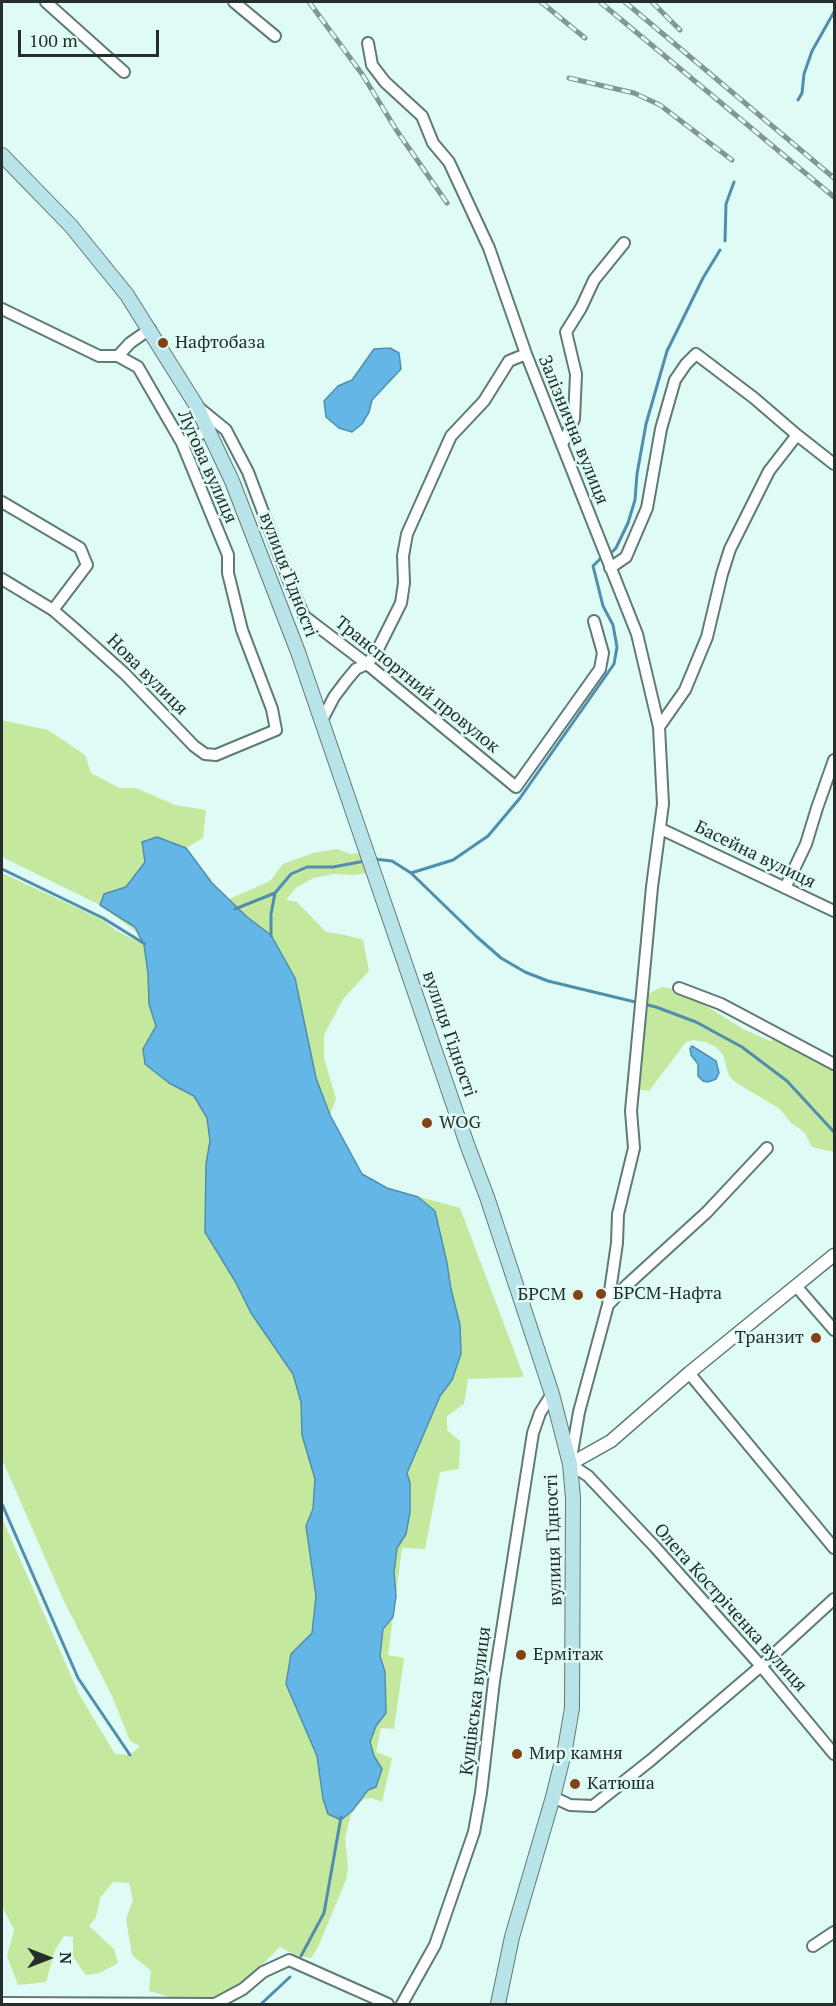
<!DOCTYPE html>
<html>
<head>
<meta charset="utf-8">
<style>
	body { margin:0 }
	#map { position:relative; width:836px; height:2006px; overflow:hidden; background:#defbf5; font-family:"PT Serif",serif }
	canvas { display:block }
	.frame { position:absolute; inset:0; border:3px solid #242f2d; pointer-events:none }
	.north { position:absolute; left:18px; top:1928px; width:60px; height:60px; -webkit-text-stroke:4px #defbf5; paint-order:stroke; rotate:90deg; font-size:16px; font-weight:700; line-height:24px; text-align:center; color:#242f2d }
	.north::after { content:''; display:block; margin:auto; width:21px; height:27px; background:#242f2d; clip-path:polygon(50% 0,100% 100%,50% 72%,0 100%) }
	.scale { position:absolute; left:18px; top:30px; width:141px; height:27px; box-sizing:border-box; border:3px solid #242f2d; border-top:0; padding-left:8px; font-size:18px; line-height:21px; white-space:nowrap; color:#242f2d; -webkit-text-stroke:4px #defbf5; paint-order:stroke }
</style>
</head>
<body>
<div id="map">
<canvas width="836" height="2006"></canvas>
<div class="frame"></div>
<div class="north">N</div>
<div class="scale">100 m</div>
</div>
<script>
const ctx = document.querySelector('canvas').getContext('2d');
ctx.lineJoin = 'round';
function fill(path, color) {
  ctx.fillStyle = color;
  ctx.fill(path, 'evenodd');
}
function shape(rows) {
  const path = new Path2D();
  for (const r of rows) {
    path.moveTo(r[0], r[1]);
    for (let i = 2; i < r.length; i += 2) path.lineTo(r[i], r[i + 1]);
  }
  return path;
}
function strokePath(path, color, width, dash) {
  ctx.strokeStyle = color;
  ctx.lineWidth = width;
  ctx.lineCap = dash ? 'butt' : 'round';
  ctx.setLineDash(dash || []);
  ctx.stroke(path);
}
function label(font, color, halo, rows, align = 'center') {
  ctx.font = font + ' "PT Serif",serif';
  ctx.lineWidth = 5;
  ctx.setLineDash([]);
  ctx.textBaseline = 'middle';
  ctx.strokeStyle = halo;
  ctx.fillStyle = color;
  for (const [text, x, y, turn = 0] of rows) {
    ctx.save();
    ctx.translate(x, y);
    ctx.rotate((+turn || 0) * Math.PI / 180);
    ctx.textAlign = isNaN(turn) ? turn : align;
    if (halo) ctx.strokeText(text, 0, 0);
    ctx.fillText(text, 0, 0);
    ctx.restore();
  }
}
fill(shape([
	[2,719,5,721,48,730,85,755,91,773,119,788,136,788,175,805,206,810,203,838,186,848,212,883,229,899,270,881,283,864,313,853,337,849,350,854,363,853,369,873,353,875,333,874,313,878,296,888,286,900,297,902,326,932,345,935,363,940,369,971,343,999,324,1035,324,1058,336,1099,330,1115,362,1174,387,1188,460,1208,524,1377,468,1379,464,1404,447,1416,447,1430,460,1441,459,1469,440,1472,425,1549,402,1548,388,1655,404,1658,394,1729,381,1728,376,1752,392,1758,382,1802,372,1798,364,1799,352,1811,345,1838,348,1866,346,1880,318,1947,311,1958,295,1955,280,1947,248,1979,213,1997,170,1997,149,1991,151,1971,132,1955,126,1919,133,1900,129,1883,113,1882,100,1898,96,1917,89,1926,114,1949,118,1963,100,1973,86,1975,73,1957,73,1937,64,1936,55,1950,46,1982,18,1985,7,1956,14,1930,3,1908,2,1868,2,1518,79,1694,115,1754,130,1755,140,1746,130,1741,112,1696,63,1599,2,1459,2,873,101,919,117,931,143,944,135,931,100,905,2,857],
	[662,987,677,990,692,997,743,1029,770,1041,780,1038,790,1043,800,1052,834,1068,834,1152,812,1147,804,1132,791,1123,780,1109,735,1082,729,1076,723,1055,716,1047,705,1042,693,1040,686,1042,649,1091,638,1089,648,994]
]), '#c4e89d');
const water = shape([
	[390,348,399,353,401,369,372,400,369,412,362,424,352,432,339,428,326,417,324,401,338,386,352,380,374,349,390,348],
	[157,837,186,848,212,883,247,917,271,935,295,978,316,1078,330,1115,362,1174,387,1188,418,1197,435,1211,447,1263,451,1289,460,1325,461,1354,452,1380,440,1396,407,1473,410,1483,410,1512,406,1534,397,1548,394,1572,396,1596,393,1617,383,1629,380,1656,385,1672,386,1713,376,1726,370,1742,374,1756,382,1769,376,1787,368,1790,352,1811,341,1820,328,1814,323,1799,317,1756,286,1684,291,1654,312,1633,316,1596,306,1526,313,1509,315,1479,302,1435,301,1402,293,1374,251,1313,235,1281,205,1232,206,1164,210,1141,207,1118,194,1096,169,1083,145,1064,143,1049,156,1026,149,1004,148,973,144,945,135,927,100,905,104,894,126,887,145,862,142,842,157,837],
	[692,1046,716,1061,719,1073,716,1079,708,1082,703,1081,698,1076,698,1064,691,1055,690,1049,692,1046]
]);
fill(water, '#64b6e6');
strokePath(water, '#518eae', 1.5);
strokePath(shape([
	[798,100,802,93,804,74,812,51,834,12],
	[725,241,726,204,734,182],
	[611,553,616,548,628,523,635,500,637,474,646,424,667,351,703,278,720,250],
	[374,859,392,861,411,873,477,937,501,958,525,972,548,981,656,1007,696,1022,742,1047,787,1081,834,1132],
	[2,869,103,918,145,944],
	[411,873,453,860,488,836,520,798,614,664,617,647,613,625,603,606,593,566,600,559],
	[235,909,275,893,291,874,307,867,333,867,365,861],
	[271,936,271,914,275,893],
	[2,1504,78,1678,130,1755],
	[301,1956,324,1913,341,1817],
	[261,2004,290,1977]
]), '#518eae', 3);
const minor = shape([
	[46,2,124,72],
	[234,2,275,36],
	[368,43,372,65,385,82,422,116,433,143,449,162,489,248,526,354,637,634,659,727,663,804,652,887,631,1111,634,1148,618,1214,617,1243,608,1305,579,1412,570,1464,588,1476,655,1547,761,1666,834,1754],
	[2,309,99,356,118,356,138,367,182,443,228,555,228,573,242,630,272,709,276,730,216,755,205,754,194,746,125,674,75,629,53,610,2,579],
	[118,356,130,343,150,329],
	[199,408,226,430,248,472,289,581,304,616,367,664,516,787,600,669,603,653,594,621],
	[182,443,209,430],
	[562,445,574,419,576,374,566,332,581,308,594,280,624,243],
	[2,502,80,548,87,565,53,610],
	[610,568,626,557,647,508,661,429,675,380,686,364,696,354,754,398,797,435,834,464],
	[322,720,334,697,346,681,356,669,367,664,376,653,401,603,404,583,403,556,407,534,451,436,484,401,509,361,526,354],
	[659,727,685,690,707,637,722,574,730,549,769,471,797,435],
	[661,829,834,911],
	[785,888,806,844,817,808,834,760],
	[679,988,721,1004,834,1064],
	[796,1286,834,1330],
	[608,1305,627,1285,707,1212,767,1148],
	[689,1373,834,1548],
	[553,1797,570,1805,593,1806,651,1760,761,1666,834,1599],
	[813,1946,834,1932],
	[2,2003,215,2004,243,1989,263,1972,289,1960,388,2004],
	[402,2004,435,1945,474,1832,481,1793,494,1681,533,1433,540,1413,552,1394]
]);
const tertiary = shape([
	[570,1464,611,1441,689,1373,834,1255]
]);
const secondary = shape([
	[2,155,71,226,127,295,196,405,232,481,298,652,468,1147,487,1197,552,1394,570,1464,573,1498,572,1708,565,1749,553,1797,512,1937,498,2004]
]);
strokePath(minor, '#607a75', 14);
strokePath(tertiary, '#607a75', 15);
strokePath(secondary, '#607a75', 16);
strokePath(minor, '#fff', 10);
strokePath(tertiary, '#fff', 12);
strokePath(secondary, '#b8e3e9', 14);
const rail = shape([
	[309,2,362,74,397,131,447,203],
	[541,2,585,38],
	[600,2,834,197],
	[625,2,834,178],
	[652,2,680,30],
	[569,78,634,93,660,105,732,160]
]);
strokePath(rail, '#829692', 5);
strokePath(rail, '#defbf5', 3, [9]);
for (const [x, y, r, color] of [
	[163,343,6,"#854116"],
	[427,1123,6,"#854116"],
	[601,1294,6,"#854116"],
	[578,1295,6,"#854116"],
	[816,1338,6,"#854116"],
	[521,1655,6,"#854116"],
	[517,1754,6,"#854116"],
	[575,1784,6,"#854116"]
]) {
  const dot = new Path2D();
  dot.arc(x, y, r, 0, 2 * Math.PI);
  ctx.fillStyle = color;
  ctx.fill(dot);
  strokePath(dot, '#defbf5', 2);
}
label('18px', '#242f2d', '#defbf5', [
	["Нафтобаза",175,343],
	["WOG",439,1123],
	["БРСМ-Нафта",613,1294],
	["БРСМ",566,1295,"right"],
	["Транзит",804,1338,"right"],
	["Ермітаж",533,1655],
	["Мир камня",529,1754],
	["Катюша",587,1784]
], 'left');
label('18px', '#242f2d', '#defbf5', [
	["Залізнична вулиця",573,430,68],
	["Лугова вулиця",207,467,66],
	["вулиця Гідності",288,575,69],
	["Нова вулиця",147,675,45],
	["Транспортний провулок",417,685,39],
	["Басейна вулиця",755,855,26],
	["вулиця Гідності",449,1034,71],
	["вулиця Гідності",554,1540,-92],
	["Олега Костріченка вулиця",730,1608,48],
	["Кущівська вулиця",476,1701,-83]
]);
</script>
</body>
</html>
